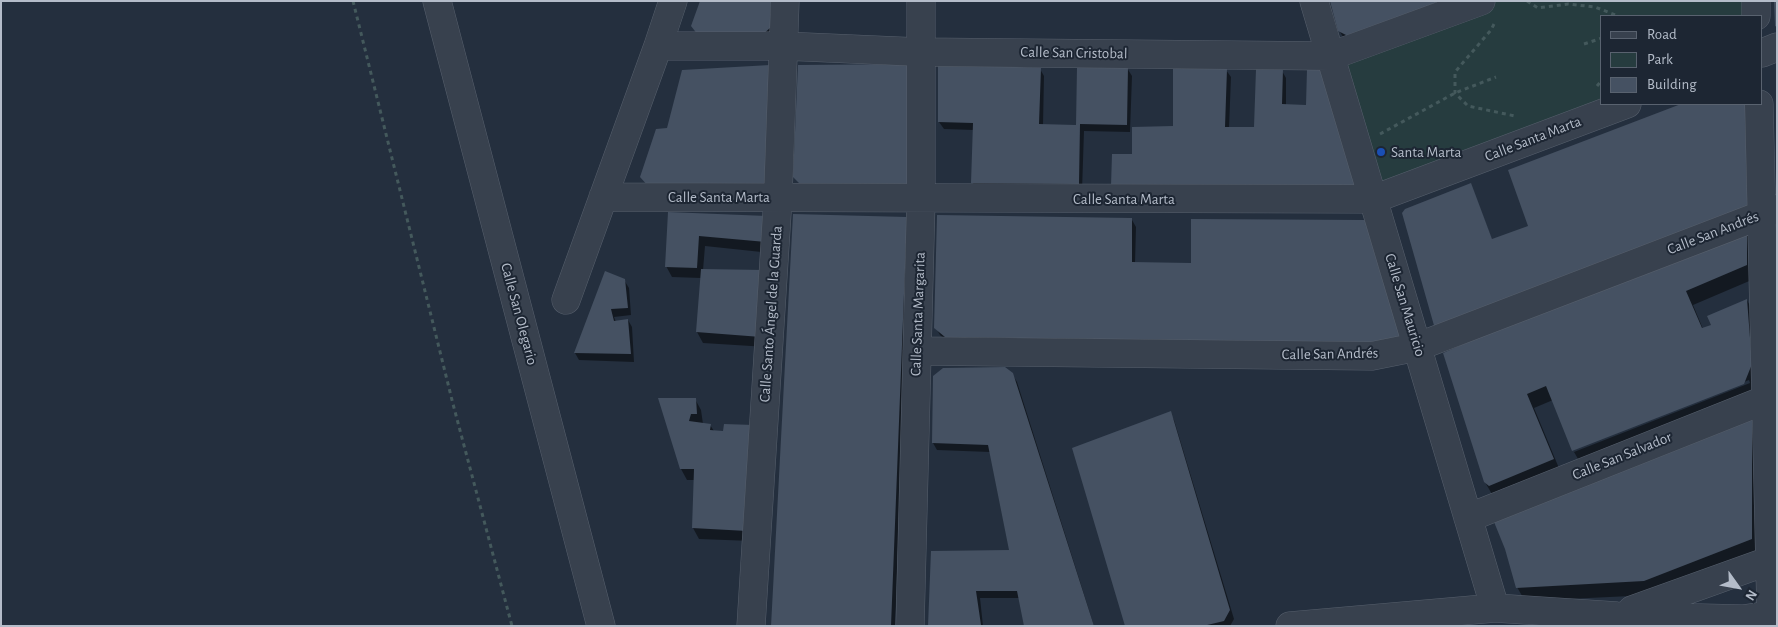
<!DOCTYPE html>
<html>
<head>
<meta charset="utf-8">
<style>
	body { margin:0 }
	#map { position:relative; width:1778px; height:627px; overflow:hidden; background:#242f3e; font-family:"Alegreya Sans",sans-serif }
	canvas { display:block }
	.frame { position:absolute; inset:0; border:2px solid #b4bcc9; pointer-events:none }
	.legend { position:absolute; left:1600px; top:15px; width:162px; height:90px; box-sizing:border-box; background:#1d2633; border:1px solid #59626f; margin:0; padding:6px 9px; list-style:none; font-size:15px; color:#b4bcc9 }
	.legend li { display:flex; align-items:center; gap:10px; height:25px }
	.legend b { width:25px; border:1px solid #59626f }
	.north { position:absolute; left:1713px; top:562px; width:50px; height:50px; -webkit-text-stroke:4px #1d2633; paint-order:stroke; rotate:122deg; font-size:14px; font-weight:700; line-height:20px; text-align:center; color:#b4bcc9 }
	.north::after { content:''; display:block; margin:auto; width:18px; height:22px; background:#b4bcc9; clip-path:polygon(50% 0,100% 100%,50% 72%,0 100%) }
</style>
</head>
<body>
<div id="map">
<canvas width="1778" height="627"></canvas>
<div class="frame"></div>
<ul class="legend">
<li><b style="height:6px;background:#38414e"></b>Road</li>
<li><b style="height:14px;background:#263c3f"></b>Park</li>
<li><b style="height:14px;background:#455162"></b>Building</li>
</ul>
<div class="north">N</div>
</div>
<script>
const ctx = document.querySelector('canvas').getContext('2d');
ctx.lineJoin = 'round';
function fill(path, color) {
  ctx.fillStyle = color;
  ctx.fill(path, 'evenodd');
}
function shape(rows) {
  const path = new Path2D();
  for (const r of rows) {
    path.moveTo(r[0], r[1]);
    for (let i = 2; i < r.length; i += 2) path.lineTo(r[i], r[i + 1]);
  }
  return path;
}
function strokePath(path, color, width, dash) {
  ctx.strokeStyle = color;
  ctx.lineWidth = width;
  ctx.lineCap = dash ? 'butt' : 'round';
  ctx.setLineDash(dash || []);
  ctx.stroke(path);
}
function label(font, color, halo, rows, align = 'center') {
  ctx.font = font + ' "Alegreya Sans",sans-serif';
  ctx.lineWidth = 4;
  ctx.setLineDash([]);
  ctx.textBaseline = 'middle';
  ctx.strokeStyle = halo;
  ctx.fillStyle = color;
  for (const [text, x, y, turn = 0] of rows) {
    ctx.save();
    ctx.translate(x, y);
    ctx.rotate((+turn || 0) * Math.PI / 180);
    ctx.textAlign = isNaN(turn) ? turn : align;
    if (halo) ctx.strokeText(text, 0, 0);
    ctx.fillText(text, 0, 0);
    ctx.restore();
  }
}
fill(shape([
	[1481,1,1756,1,1756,16,1602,16,1602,104,1374,199,1331,56]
]), '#263c3f');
fill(shape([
	[701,1,775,1,774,36,704,42],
	[1331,1,1484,1,1347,44,1339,30],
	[1127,68,1132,76,1130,132,1084,131,1082,191,977,190,973,183,974,130,944,129,939,122,1040,69,1044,76,1043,125,1077,126],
	[1226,70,1231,77,1229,128,1255,129,1282,71,1286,78,1286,106,1361,194,1133,155,1174,127],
	[1684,104,1750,104,1750,215,1440,336,1471,185,1494,245,1529,227,1509,171],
	[669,213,773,228,771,253,705,246,703,270,767,347,703,343,697,332,701,278,672,277,666,266],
	[794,215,910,225,895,626,772,626],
	[1132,220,1136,227,1135,263,1192,264,1370,226,1406,340,950,344,940,335,936,328],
	[1746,225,1754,239,1754,279,1693,305,1703,329,1712,326,1747,300,1754,314,1759,379,1751,397,1581,464,1574,452,1750,383,1749,380,1573,449,1553,400,1534,408,1561,473,1493,496,1485,482,1445,354],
	[606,272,624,280,629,288,631,315,614,317,616,322,628,320,632,327,634,362,579,360,575,353],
	[1012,374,1017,382,1094,626,1026,626,1019,598,980,598,983,626,929,626,1011,551,990,452,937,450,933,443],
	[660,399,695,399,701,410,703,424,710,425,714,431,752,541,699,539,693,528,695,480,687,480,681,469],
	[1170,413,1174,420,1234,619,1230,626,1126,626],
	[1752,421,1760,435,1760,553,1652,595,1525,601,1517,587]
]), '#0007');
fill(shape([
	[700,1,771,1,770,28,761,36,698,35,691,26],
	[1330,1,1440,1,1399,17,1354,39,1338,31],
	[1774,1,1777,1,1777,27,1775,26],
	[909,64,909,187,800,184,793,177,798,65],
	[938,64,1041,68,1039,124,1076,125,1077,67,1128,67,1127,125,1080,124,1079,184,971,183,973,123,938,122],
	[770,65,765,188,649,187,640,177,656,129,667,128,682,70],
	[1173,69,1227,69,1225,127,1254,127,1256,69,1283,69,1282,104,1306,105,1307,69,1322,70,1357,186,1111,186,1112,154,1132,154,1132,127,1173,126],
	[1681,104,1747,104,1747,207,1435,329,1402,213,1405,209,1471,183,1492,239,1528,226,1508,170],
	[668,212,767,216,766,242,699,236,697,268,665,267],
	[793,214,907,217,891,626,771,626],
	[937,215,1132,218,1132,262,1191,263,1191,219,1364,220,1371,225,1403,332,1394,343,945,337,934,328],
	[1747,224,1747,265,1686,291,1702,328,1711,325,1707,316,1747,299,1752,364,1744,384,1572,451,1546,386,1527,394,1554,459,1489,486,1484,482,1443,353,1681,249],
	[701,269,764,270,761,337,696,332],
	[605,271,625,279,628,308,611,309,614,321,628,319,631,354,574,353],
	[1005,367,1013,373,1094,626,1024,626,1017,591,976,591,981,625,928,626,931,551,1009,550,988,445,932,443,933,376,943,368],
	[658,398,696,398,697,414,691,414,689,421,711,424,710,430,723,431,724,424,754,425,747,531,692,528,694,469,680,469],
	[1171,411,1230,610,1224,621,1203,626,1125,626,1072,448],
	[1742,415,1752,420,1752,539,1644,581,1516,588,1505,549,1492,517]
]), '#455162');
const street = shape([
	[437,1,601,626],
	[1314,1,1495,608],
	[1756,1,1756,16],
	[658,46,783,46,920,52,1331,56,1481,1],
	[1762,53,1777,47],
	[1759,104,1771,613],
	[603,197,1374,199,1627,104],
	[566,300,658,46,673,1],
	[917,351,1372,356,1417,347,1777,209],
	[1468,518,1777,395],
	[1632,610,1777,558],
	[751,626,778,197,785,1],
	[910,626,921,199,921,1],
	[1290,626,1495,608,1617,616,1743,619,1777,614]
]);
strokePath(street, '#565f6c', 29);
strokePath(shape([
	[353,1,453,404,512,626],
	[1527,1,1538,8,1568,4,1595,7,1618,16],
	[1494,24,1491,30,1455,72,1455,93,1468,106,1515,116],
	[1584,44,1602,38],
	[1597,86,1602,80],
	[1380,134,1455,93,1496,77]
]), '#44595c', 3, [4, 4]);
strokePath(street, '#38414e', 28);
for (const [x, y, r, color] of [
	[1381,152,5,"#1a4fb4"]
]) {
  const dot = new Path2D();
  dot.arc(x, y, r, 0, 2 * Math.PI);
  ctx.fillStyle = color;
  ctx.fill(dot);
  strokePath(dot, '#1d2633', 2);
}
label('15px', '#b4bcc9', '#1d2633', [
	["Calle San Cristobal",1074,53,1],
	["Calle Santa Marta",1533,139,-21],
	["Calle Santa Marta",719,197],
	["Calle Santa Marta",1124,199],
	["Calle San Andrés",1713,233,-21],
	["Calle San Mauricio",1405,305,73],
	["Calle San Olegario",519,314,75],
	["Calle Santo Ángel de la Guarda",771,314,-86],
	["Calle Santa Margarita",918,314,-88],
	["Calle San Andrés",1330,354,-1],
	["Calle San Salvador",1622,456,-22]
]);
label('15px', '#b4bcc9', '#1d2633', [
	["Santa Marta",1391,152]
], 'left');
</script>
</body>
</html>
